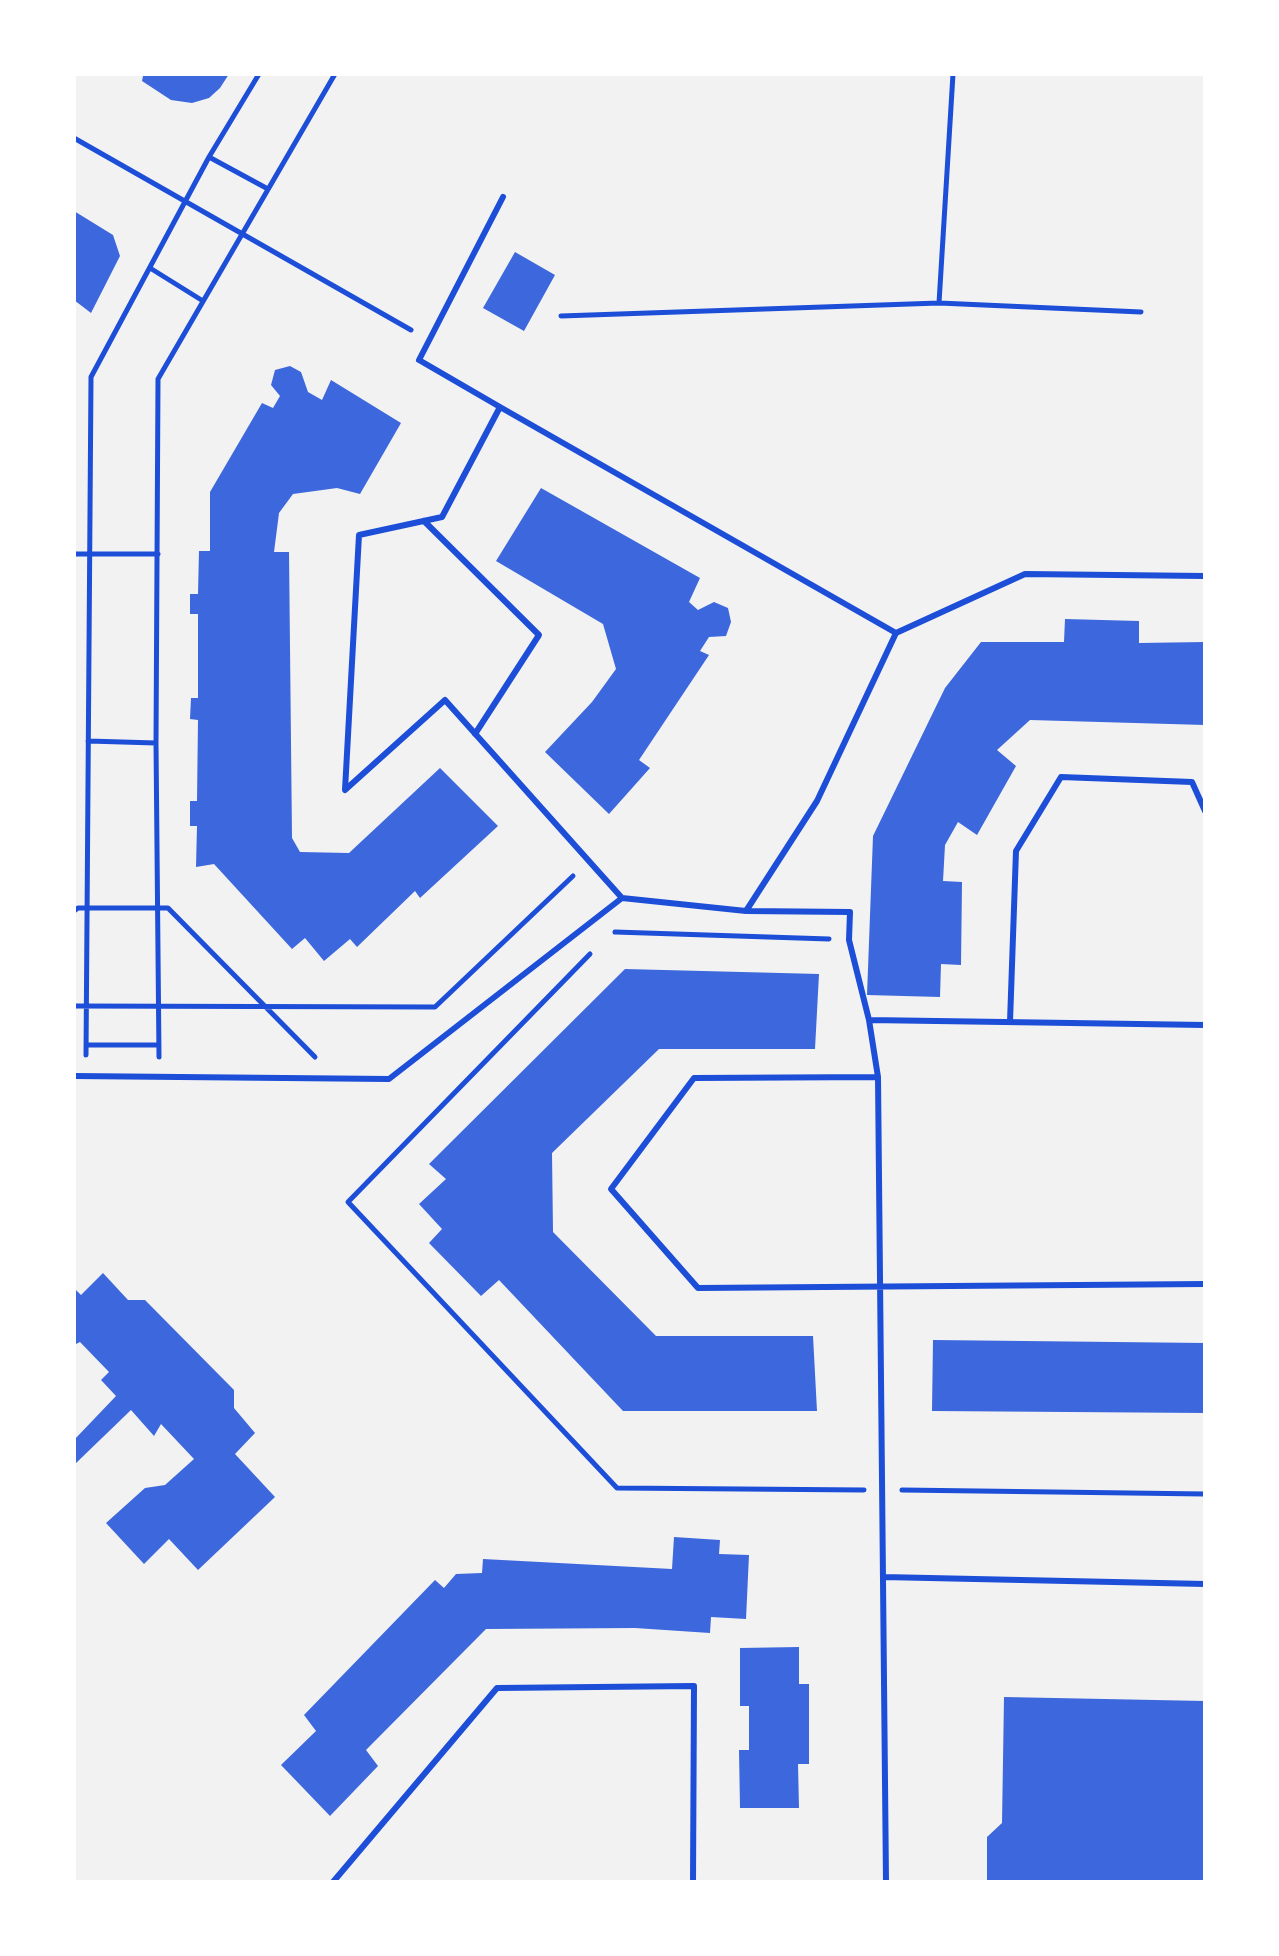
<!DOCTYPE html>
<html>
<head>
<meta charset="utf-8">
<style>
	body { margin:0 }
	#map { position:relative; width:1279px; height:1956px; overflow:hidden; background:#f2f2f2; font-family:Overpass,sans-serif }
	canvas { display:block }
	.frame { position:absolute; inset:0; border:76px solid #fff; pointer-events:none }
</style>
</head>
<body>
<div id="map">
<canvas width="1279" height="1956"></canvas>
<div class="frame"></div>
</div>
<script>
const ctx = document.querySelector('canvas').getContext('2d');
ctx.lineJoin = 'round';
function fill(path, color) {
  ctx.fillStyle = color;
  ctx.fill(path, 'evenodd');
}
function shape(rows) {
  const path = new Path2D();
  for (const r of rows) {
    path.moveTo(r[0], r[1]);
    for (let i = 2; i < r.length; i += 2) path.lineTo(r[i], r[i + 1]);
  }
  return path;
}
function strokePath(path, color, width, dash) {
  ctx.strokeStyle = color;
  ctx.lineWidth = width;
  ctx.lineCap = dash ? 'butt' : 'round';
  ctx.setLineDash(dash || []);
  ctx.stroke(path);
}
fill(shape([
	[139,74,229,74,220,88,209,98,192,103,171,100,142,81,143,76],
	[74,211,113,235,120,256,91,313,74,300],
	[515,252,555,275,524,331,483,308],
	[290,366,301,372,308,392,322,400,331,380,401,423,360,494,337,488,293,494,279,513,274,552,289,552,292,838,300,852,349,853,440,768,498,826,420,898,415,891,357,947,350,939,324,961,305,938,292,949,214,864,196,867,197,826,190,826,190,801,197,801,198,720,190,719,191,698,198,698,198,614,190,614,190,594,198,594,199,551,210,551,210,492,262,403,273,408,280,396,271,385,275,370],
	[541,488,700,578,689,602,698,610,714,602,728,608,731,622,726,636,709,637,700,651,709,655,639,760,650,768,609,814,545,752,592,702,616,669,603,624,496,561],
	[1065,619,1139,621,1139,643,1205,642,1205,725,1030,720,997,750,1016,766,977,835,958,822,945,845,943,881,962,882,961,965,941,964,940,997,867,995,873,836,945,688,981,642,1064,642],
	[625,969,819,974,815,1049,659,1049,552,1153,553,1232,656,1336,813,1336,817,1411,623,1411,499,1280,481,1296,429,1243,442,1229,419,1204,446,1179,429,1164],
	[103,1273,128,1300,145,1300,234,1390,234,1408,255,1433,235,1454,275,1497,198,1570,169,1539,144,1564,106,1523,145,1488,165,1485,194,1459,161,1424,154,1436,131,1410,74,1465,74,1440,116,1396,101,1380,109,1372,80,1342,74,1345,74,1288,81,1295],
	[933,1340,1205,1343,1205,1413,932,1411],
	[674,1537,720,1540,719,1554,749,1555,746,1619,711,1617,710,1633,635,1628,486,1629,366,1750,378,1766,330,1816,281,1765,316,1731,304,1715,435,1580,444,1588,456,1574,482,1573,483,1559,672,1569],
	[799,1647,799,1684,809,1684,809,1764,798,1764,799,1808,740,1808,739,1750,749,1750,749,1706,740,1706,740,1648],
	[1004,1697,1205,1701,1205,1882,987,1882,987,1837,1002,1823]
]), '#3d67dc');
strokePath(shape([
	[74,138,411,330],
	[209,157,268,189],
	[150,268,203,301],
	[939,303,953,74],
	[561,316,939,303,1141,312],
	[74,554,158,554],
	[88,741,156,743],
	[74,911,78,908,168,908,315,1057],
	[615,932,829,939],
	[590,954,348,1202,617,1488,864,1490],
	[74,1006,435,1007,573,876],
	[86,1045,159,1045],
	[86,1055,91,377,209,157,259,74],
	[159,1057,156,743,158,379,335,74],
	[902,1490,1205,1494]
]), '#1d4ed8', 5);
strokePath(shape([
	[500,407,419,360,503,197],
	[424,521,539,635,475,734],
	[622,898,445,700,345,790,359,535,442,517,500,407,896,633],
	[746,911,850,912,849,940,869,1020,878,1077,886,1882],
	[869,1020,1205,1025],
	[1010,1022,1016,851,1061,777,1192,782,1205,811],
	[74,1076,389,1079,622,898,746,911,817,801,896,633,1025,574,1205,576],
	[878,1077,694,1078,611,1189,698,1288,1205,1284],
	[883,1577,1205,1584],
	[333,1882,497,1688,694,1686,693,1882]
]), '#1d4ed8', 6);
</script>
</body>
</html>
